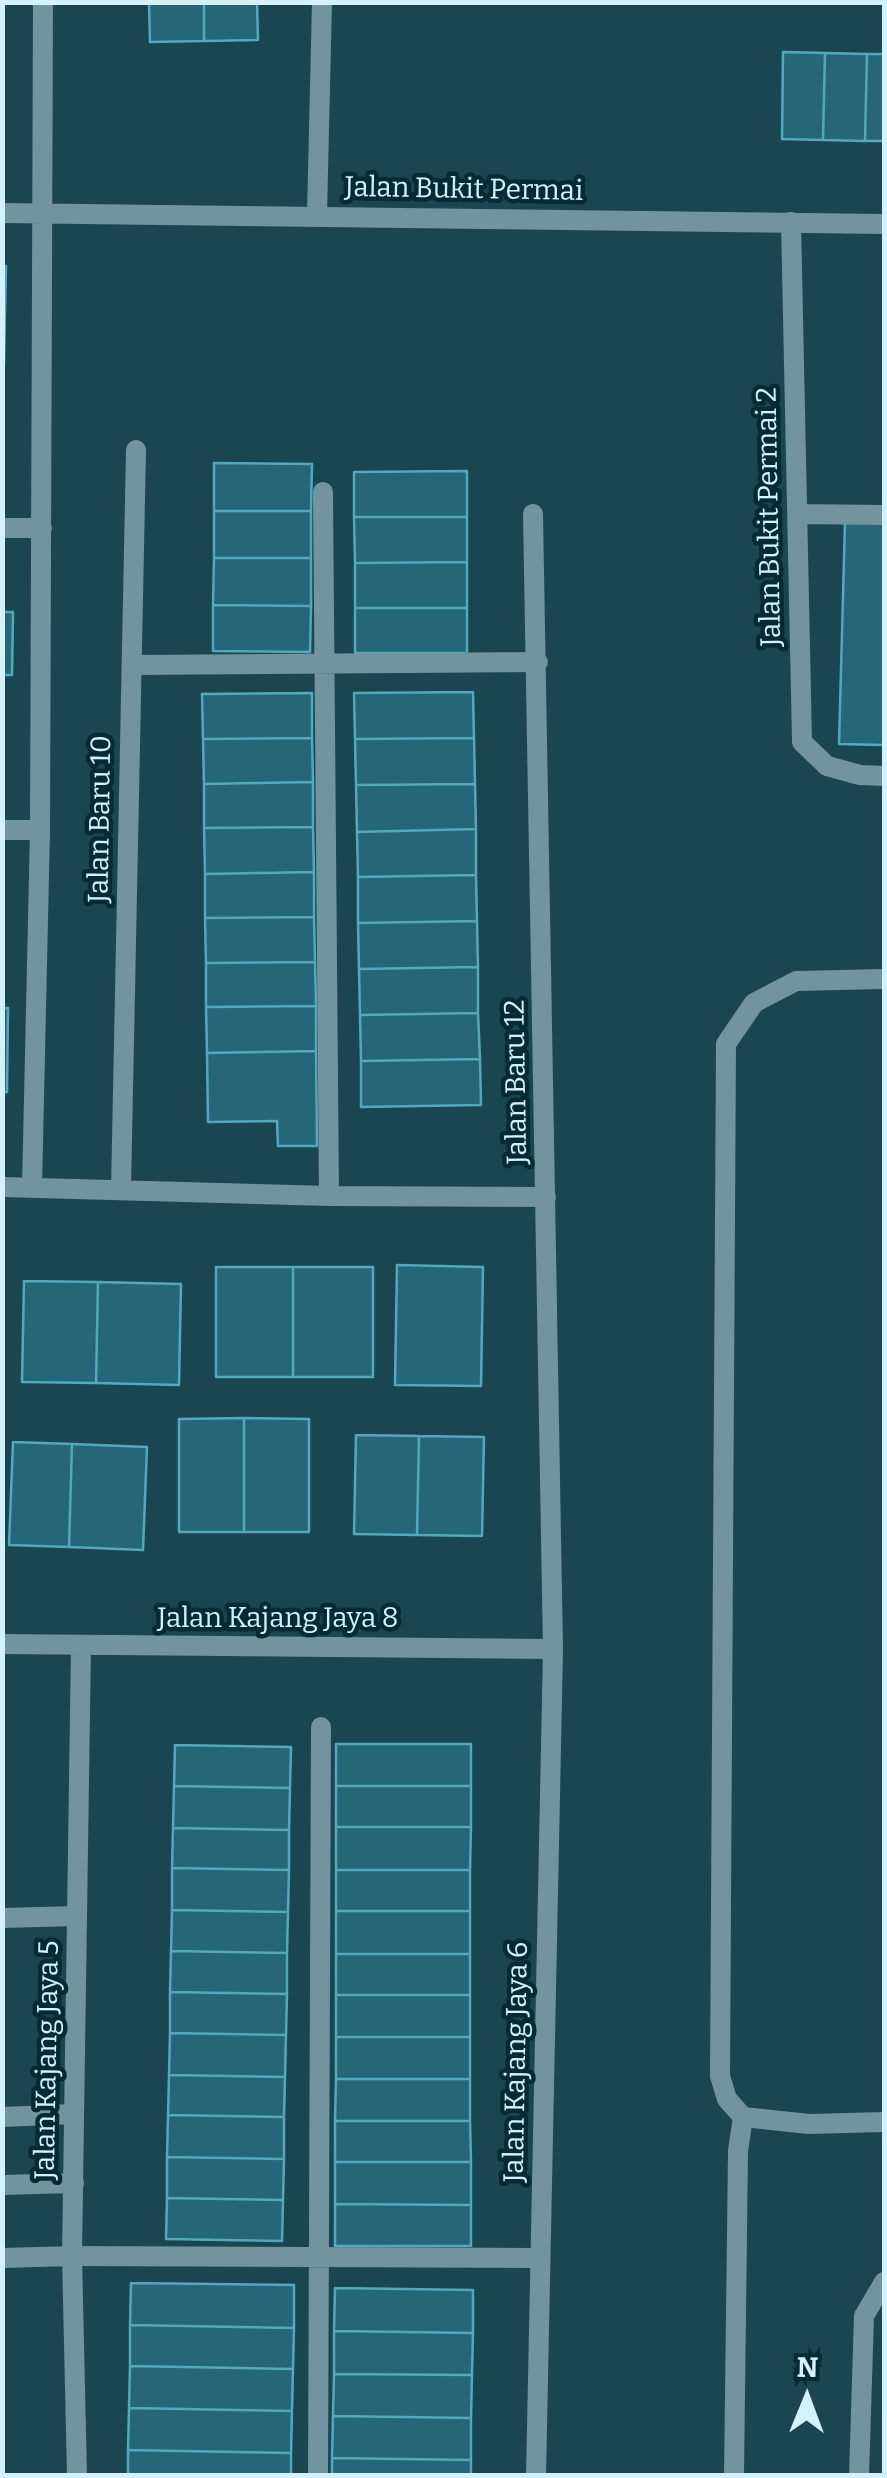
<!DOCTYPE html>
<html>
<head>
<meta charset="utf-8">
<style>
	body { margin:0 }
	#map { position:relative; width:887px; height:2478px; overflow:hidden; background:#194651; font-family:Bitter,serif }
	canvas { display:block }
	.frame { position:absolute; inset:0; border:5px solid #d3f2fb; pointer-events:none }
	.north { position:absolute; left:757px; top:2348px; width:100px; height:100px; -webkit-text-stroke:8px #052b34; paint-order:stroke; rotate:1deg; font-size:28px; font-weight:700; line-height:40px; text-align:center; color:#d3f2fb }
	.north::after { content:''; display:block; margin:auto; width:35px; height:45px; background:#d3f2fb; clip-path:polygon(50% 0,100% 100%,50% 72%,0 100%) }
</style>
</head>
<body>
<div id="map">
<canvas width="887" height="2478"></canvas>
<div class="frame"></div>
<div class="north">N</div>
</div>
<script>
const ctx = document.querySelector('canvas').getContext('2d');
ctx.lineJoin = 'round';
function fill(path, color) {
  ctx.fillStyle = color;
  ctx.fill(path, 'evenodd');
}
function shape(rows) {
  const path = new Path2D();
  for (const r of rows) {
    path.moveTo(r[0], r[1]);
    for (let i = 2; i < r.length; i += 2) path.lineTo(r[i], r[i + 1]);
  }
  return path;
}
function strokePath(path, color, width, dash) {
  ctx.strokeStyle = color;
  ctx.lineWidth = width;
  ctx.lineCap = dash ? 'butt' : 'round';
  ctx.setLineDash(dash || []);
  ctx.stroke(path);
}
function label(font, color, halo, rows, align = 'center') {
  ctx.font = font + ' Bitter,serif';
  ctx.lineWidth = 9;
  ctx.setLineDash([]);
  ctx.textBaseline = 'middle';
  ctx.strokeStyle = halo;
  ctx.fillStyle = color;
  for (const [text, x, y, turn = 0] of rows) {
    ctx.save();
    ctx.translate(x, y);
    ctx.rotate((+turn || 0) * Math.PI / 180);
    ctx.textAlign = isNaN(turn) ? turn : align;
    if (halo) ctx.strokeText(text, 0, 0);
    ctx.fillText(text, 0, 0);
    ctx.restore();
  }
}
const building = shape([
	[149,2,204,2,204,41,150,42,149,2],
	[204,2,257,2,258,40,204,41,204,2],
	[783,52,825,53,823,140,782,139,783,52],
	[825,53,867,54,865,141,823,140,825,53],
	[867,54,884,54,884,141,865,141,867,54],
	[2,266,6,266,4,364,2,364,2,266],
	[214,463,312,464,311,511,214,511,214,463],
	[467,471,467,517,354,517,354,472,467,471],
	[214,511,311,511,311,558,214,558,214,511],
	[354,517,467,517,467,562,355,563,354,517],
	[845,522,884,523,884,745,839,744,845,522],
	[214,558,311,558,311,606,213,605,214,558],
	[467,562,467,608,355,608,355,563,467,562],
	[213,605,311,606,310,652,213,651,213,605],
	[355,608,467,608,467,653,355,653,355,608],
	[2,612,13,612,12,675,2,675,2,612],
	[473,692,474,738,355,739,354,693,473,692],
	[312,693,312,738,203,739,202,694,312,693],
	[312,738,313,782,204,784,203,739,312,738],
	[474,738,475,784,356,785,355,739,474,738],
	[313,782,313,827,204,828,204,784,313,782],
	[475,784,476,829,357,832,356,785,475,784],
	[313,827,314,872,205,874,204,828,313,827],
	[476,829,476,875,358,877,357,832,476,829],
	[314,872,314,917,205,918,205,874,314,872],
	[476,875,477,921,358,923,358,877,476,875],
	[314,917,315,962,206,963,205,918,314,917],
	[477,921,478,967,359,969,358,923,477,921],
	[315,962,316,1006,206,1007,206,963,315,962],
	[478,967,478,1013,360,1015,359,969,478,967],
	[316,1006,316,1051,207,1053,206,1007,316,1006],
	[2,1008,8,1008,7,1092,2,1092,2,1008],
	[478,1013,480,1059,361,1061,360,1015,478,1013],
	[316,1051,317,1146,278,1146,277,1121,208,1122,207,1053,316,1051],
	[480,1059,481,1105,361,1107,361,1061,480,1059],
	[397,1265,483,1267,481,1386,395,1385,397,1265],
	[216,1267,293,1267,293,1377,216,1377,216,1267],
	[293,1267,373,1267,373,1377,293,1377,293,1267],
	[24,1281,98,1282,96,1383,22,1382,24,1281],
	[98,1282,181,1284,179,1385,96,1383,98,1282],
	[244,1418,309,1419,309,1532,244,1532,244,1418],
	[244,1418,244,1532,179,1532,179,1419,244,1418],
	[356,1435,419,1436,417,1535,354,1534,356,1435],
	[419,1436,484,1437,482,1536,417,1535,419,1436],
	[13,1442,72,1444,69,1547,9,1545,13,1442],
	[72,1444,147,1447,143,1550,69,1547,72,1444],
	[336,1744,471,1744,471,1786,336,1786,336,1744],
	[175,1745,291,1747,290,1788,174,1786,175,1745],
	[174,1786,290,1788,289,1830,173,1828,174,1786],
	[336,1786,471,1786,471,1827,336,1827,336,1786],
	[336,1827,471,1827,470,1870,336,1870,336,1827],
	[173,1828,289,1830,289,1870,172,1868,173,1828],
	[172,1868,289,1870,288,1912,172,1910,172,1868],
	[336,1870,470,1870,470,1911,336,1911,336,1870],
	[172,1910,288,1912,287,1953,171,1951,172,1910],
	[336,1911,470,1911,470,1954,336,1954,336,1911],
	[171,1951,287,1953,287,1994,170,1992,171,1951],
	[336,1954,470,1954,470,1995,336,1995,336,1954],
	[170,1992,287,1994,286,2035,170,2033,170,1992],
	[336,1995,470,1995,470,2037,336,2037,336,1995],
	[170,2033,286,2035,285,2077,169,2075,170,2033],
	[336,2037,470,2037,470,2079,336,2079,336,2037],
	[169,2075,285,2077,284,2117,168,2115,169,2075],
	[336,2079,470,2079,470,2121,335,2121,336,2079],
	[168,2115,284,2117,284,2159,167,2157,168,2115],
	[335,2121,470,2121,471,2162,335,2162,335,2121],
	[167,2157,284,2159,283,2200,167,2198,167,2157],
	[335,2162,471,2162,471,2205,335,2204,335,2162],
	[167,2198,283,2200,282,2241,166,2239,167,2198],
	[335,2204,471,2205,471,2246,335,2246,335,2204],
	[131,2283,294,2285,294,2328,130,2325,131,2283],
	[335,2288,473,2290,473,2333,334,2331,335,2288],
	[130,2325,294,2328,293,2369,130,2366,130,2325],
	[334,2331,473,2333,472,2375,334,2374,334,2331],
	[130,2366,293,2369,292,2411,129,2408,130,2366],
	[334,2374,472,2375,471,2418,333,2416,334,2374],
	[129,2408,292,2411,291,2453,128,2450,129,2408],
	[333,2416,471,2418,471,2460,332,2458,333,2416],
	[128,2450,291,2453,291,2476,128,2476,128,2450],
	[332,2458,471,2460,471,2476,332,2476,332,2458]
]);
fill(building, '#256776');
strokePath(building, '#54a8be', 2.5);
strokePath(shape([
	[317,215,322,2],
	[323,492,329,1196],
	[132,665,538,662],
	[2,1918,77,1916],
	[72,2256,540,2258],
	[318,2476,321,1727],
	[734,2476,738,2151,743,2117],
	[859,2476,864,2316,884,2282]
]), '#71949e', 20);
strokePath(shape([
	[2,213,884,224],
	[791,222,802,742,827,766,860,775,884,776],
	[533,514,553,1649,536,2476],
	[798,514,884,515],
	[2,528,42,528],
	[2,830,40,830],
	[884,979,796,981,754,1003,726,1044,720,2076,727,2099,743,2117,809,2124,884,2122],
	[2,1187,329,1196,546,1197],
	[32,1187,40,830,43,2],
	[121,1189,136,450],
	[2,1644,553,1649],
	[2,2117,74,2114],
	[2,2185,74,2183],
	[2,2258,72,2256],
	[77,2476,72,2256,81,1645]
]), '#71949e', 20);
label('28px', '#d3f2fb', '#052b34', [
	["Jalan Bukit Permai",464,190,1],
	["Jalan Bukit Permai 2",770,517,-91],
	["Jalan Baru 10",101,819,-89],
	["Jalan Baru 12",517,1082,-91],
	["Jalan Kajang Jaya 8",278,1619],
	["Jalan Kajang Jaya 5",48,2060,-89],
	["Jalan Kajang Jaya 6",517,2062,-89]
]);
</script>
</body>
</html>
